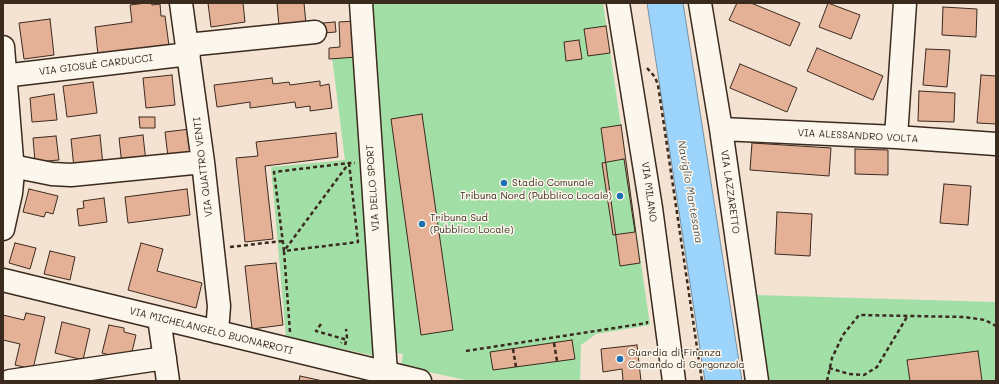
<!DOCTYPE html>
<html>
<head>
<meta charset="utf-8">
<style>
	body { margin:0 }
	#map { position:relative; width:999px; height:384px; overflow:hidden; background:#f4e2d2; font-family:Mali,sans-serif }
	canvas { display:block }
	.frame { position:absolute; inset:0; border:4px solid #3b2a1e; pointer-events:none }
</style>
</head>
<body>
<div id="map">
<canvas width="999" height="384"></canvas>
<div class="frame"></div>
</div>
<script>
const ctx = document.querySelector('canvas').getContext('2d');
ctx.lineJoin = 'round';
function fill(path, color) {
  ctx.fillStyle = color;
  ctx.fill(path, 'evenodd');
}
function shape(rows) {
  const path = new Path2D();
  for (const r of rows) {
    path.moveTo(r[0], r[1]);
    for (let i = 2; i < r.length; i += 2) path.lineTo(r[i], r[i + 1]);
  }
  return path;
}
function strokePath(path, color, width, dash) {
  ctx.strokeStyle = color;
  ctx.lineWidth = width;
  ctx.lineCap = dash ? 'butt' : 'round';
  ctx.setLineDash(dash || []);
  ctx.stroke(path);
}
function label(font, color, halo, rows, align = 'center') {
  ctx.font = font + ' Mali,sans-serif';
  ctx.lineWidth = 3;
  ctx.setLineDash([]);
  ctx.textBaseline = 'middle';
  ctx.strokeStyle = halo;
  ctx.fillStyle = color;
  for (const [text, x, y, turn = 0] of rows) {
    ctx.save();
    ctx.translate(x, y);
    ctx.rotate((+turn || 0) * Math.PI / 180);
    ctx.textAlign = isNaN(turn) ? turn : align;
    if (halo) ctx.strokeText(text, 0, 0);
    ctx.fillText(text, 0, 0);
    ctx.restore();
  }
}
fill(shape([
	[370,3,603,3,650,325,596,334,581,345,580,381,470,381,401,366,403,354,390,352],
	[357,56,375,356,286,337,271,167,345,160,332,57],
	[755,295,996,302,996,381,767,381]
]), '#a2dfa6');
const water = shape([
	[647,3,683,3,742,381,705,381,647,3]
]);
fill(water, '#9cd4fb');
strokePath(water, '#7590a3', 1);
const building = shape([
	[146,3,151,3,152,5,160,4,161,16,165,16,169,46,98,55,95,27,132,22,130,5,146,3],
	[208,3,243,3,245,22,211,27,208,3],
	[277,3,304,3,306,24,279,26,277,3],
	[737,3,751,3,800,23,790,46,729,20,737,3],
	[828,3,860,15,851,39,819,27,828,3],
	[943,7,977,9,976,37,942,35,943,7],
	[50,19,54,55,24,59,19,23,50,19],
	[355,21,357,57,329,59,329,48,340,47,339,22,355,21],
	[335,22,336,32,324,33,323,23,335,22],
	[606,26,610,53,588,56,584,29,606,26],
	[579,40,582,59,566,61,564,42,579,40],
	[817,48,883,76,873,100,807,71,817,48],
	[926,49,950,50,947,87,923,85,926,49],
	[740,64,797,88,787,112,730,88,740,64],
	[172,75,175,105,146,108,143,78,172,75],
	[981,75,996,76,996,124,977,123,981,75],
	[272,78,273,84,289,82,290,85,320,81,320,86,329,84,332,108,310,111,310,106,296,108,295,102,250,108,250,102,217,107,214,85,272,78],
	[93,82,97,113,67,117,63,86,93,82],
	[919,91,955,93,954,122,918,121,919,91],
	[54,94,57,120,32,122,30,98,54,94],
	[422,114,453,330,421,335,391,119,422,114],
	[139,117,155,117,155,128,140,128,139,117],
	[621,125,640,263,620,266,601,128,621,125],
	[190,129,193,155,168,157,165,132,190,129],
	[336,133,338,157,265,166,273,239,245,242,236,158,258,156,256,142,336,133],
	[100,135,103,165,74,168,71,139,100,135],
	[143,135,146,162,122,165,119,138,143,135],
	[56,136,59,160,35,162,33,138,56,136],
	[752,143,831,148,829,176,750,170,752,143],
	[855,149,888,150,888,175,855,174,855,149],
	[624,159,635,232,613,235,602,163,624,159],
	[944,184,971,186,968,225,940,223,944,184],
	[29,189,58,196,53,214,46,212,44,217,23,212,29,189],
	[187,189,190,215,128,223,125,197,187,189],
	[104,198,107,222,79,226,77,209,84,208,83,201,104,198],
	[777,212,812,214,810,256,775,254,777,212],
	[15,243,36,248,30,269,9,263,15,243],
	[141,243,163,249,157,271,202,283,196,308,128,290,141,243],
	[50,251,75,257,70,280,44,274,50,251],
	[276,263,283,325,252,329,245,266,276,263],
	[26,313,45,317,33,369,15,365,20,344,3,340,3,315,24,320,26,313],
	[62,322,90,329,83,360,55,353,62,322],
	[109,325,124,328,124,332,136,335,130,360,102,353,109,325],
	[572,340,575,359,493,370,490,352,572,340],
	[637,345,641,381,623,381,622,369,603,372,601,349,637,345],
	[978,351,982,381,910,381,907,360,978,351],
	[300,376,323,381,299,381,300,376]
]);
fill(building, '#e4b197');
strokePath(building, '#3b2a1e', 1);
const minor = shape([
	[181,3,203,162,219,306,217,332],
	[361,3,386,373],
	[618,3,651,208,674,381],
	[700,3,721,129,757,381],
	[187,45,315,32],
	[3,47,13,172,11,193,3,229],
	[3,76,189,54],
	[721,129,896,137,996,144],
	[896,137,905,3],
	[12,166,52,174,71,175,203,162],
	[3,280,420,381],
	[159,318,168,381],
	[10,381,165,358]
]);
strokePath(minor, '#3b2a1e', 25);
strokePath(shape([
	[647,68,655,77,658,85,702,381],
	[349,163,358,242,284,251,274,172,349,163],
	[230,247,282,241],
	[321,324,316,331,344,339,341,343],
	[290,332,284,251,349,163,355,163],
	[554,343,557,361],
	[345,345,347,338,346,329],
	[513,349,516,367],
	[466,351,647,323,647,321],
	[829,368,849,374,864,375,877,367,908,315],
	[827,381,832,358,843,335,859,315,964,317,985,320,996,326]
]), '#3b2a1e', 2.5, [4, 3]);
strokePath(minor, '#fbf7ec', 22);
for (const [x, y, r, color] of [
	[504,183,4,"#1f6fb2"],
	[620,196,4,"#1f6fb2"],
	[422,224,4,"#1f6fb2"],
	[620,359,4,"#1f6fb2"]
]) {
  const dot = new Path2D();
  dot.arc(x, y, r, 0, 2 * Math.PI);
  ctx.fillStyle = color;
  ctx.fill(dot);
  strokePath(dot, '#fbf7ec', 1.5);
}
label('10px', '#3b2a1e', '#fbf7ec', [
	["VIA GIOSUÈ CARDUCCI",96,65,-7],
	["VIA ALESSANDRO VOLTA",858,136,3],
	["VIA QUATTRO VENTI",203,167,-97],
	["VIA DELLO SPORT",373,188,-94],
	["VIA MILANO",649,192,82],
	["VIA LAZZARETTO",730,192,82],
	["VIA MICHELANGELO BUONARROTI",211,331,14]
]);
label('10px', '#3b2a1e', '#fbf7ec', [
	["Stadio Comunale",512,183],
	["Tribuna Nord (Pubblico Locale)",612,196,"right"],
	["Tribuna Sud",430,218],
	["(Pubblico Locale)",430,230],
	["Guardia di Finanza",628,353],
	["Comando di Gorgonzola",628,365]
], 'left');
label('italic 11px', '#535455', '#fbf7ec', [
	["Naviglio Martesana",690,192,80]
]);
</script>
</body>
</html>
